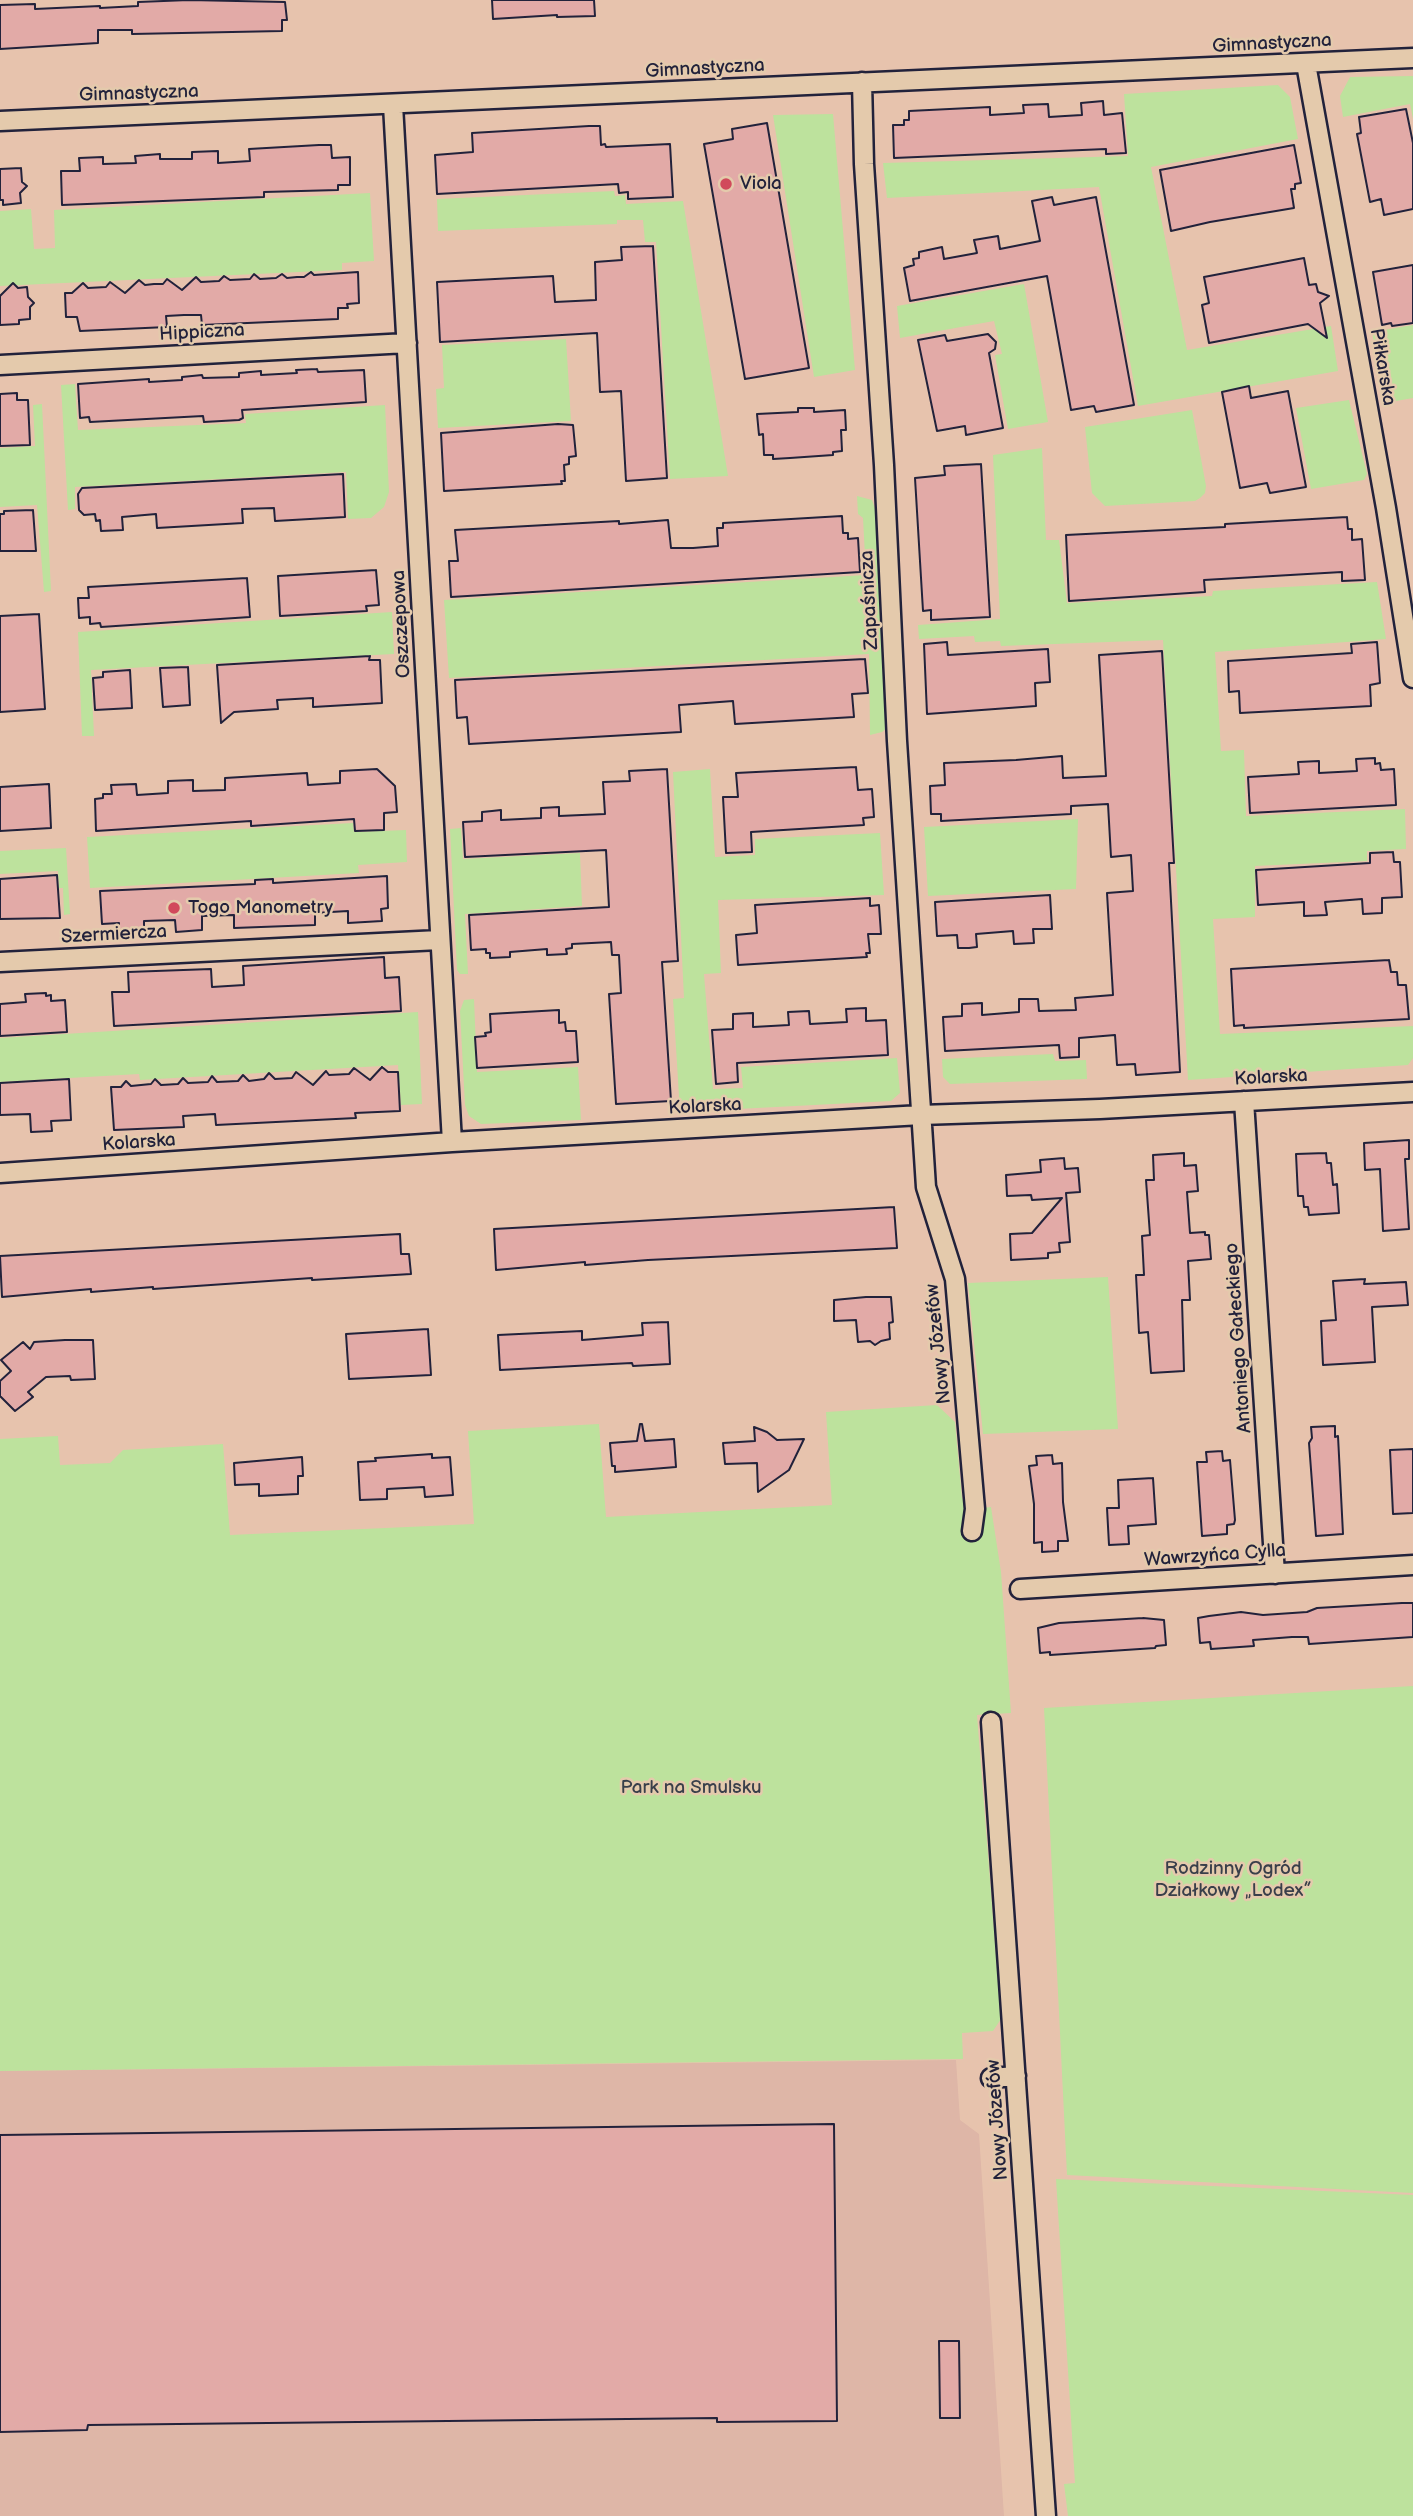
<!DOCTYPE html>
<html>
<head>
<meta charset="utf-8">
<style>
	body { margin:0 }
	canvas { display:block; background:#e7c3ad }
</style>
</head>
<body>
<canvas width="1413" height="2516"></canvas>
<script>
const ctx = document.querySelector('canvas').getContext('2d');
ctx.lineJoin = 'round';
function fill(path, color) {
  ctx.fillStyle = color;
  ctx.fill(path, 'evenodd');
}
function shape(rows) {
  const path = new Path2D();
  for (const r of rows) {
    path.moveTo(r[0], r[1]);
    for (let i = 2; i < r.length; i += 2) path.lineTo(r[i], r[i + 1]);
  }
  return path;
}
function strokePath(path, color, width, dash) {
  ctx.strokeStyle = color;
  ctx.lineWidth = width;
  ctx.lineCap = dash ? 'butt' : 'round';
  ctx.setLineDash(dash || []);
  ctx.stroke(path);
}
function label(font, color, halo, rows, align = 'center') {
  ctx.font = font + ' "Balsamiq Sans",sans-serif';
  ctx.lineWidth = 5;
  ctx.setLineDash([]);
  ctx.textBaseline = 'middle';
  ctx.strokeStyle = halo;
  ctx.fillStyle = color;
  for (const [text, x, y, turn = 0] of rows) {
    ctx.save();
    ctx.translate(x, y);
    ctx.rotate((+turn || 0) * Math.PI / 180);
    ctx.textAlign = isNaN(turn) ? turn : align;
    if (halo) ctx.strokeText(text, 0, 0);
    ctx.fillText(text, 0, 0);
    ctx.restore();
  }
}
fill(shape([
	[956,2060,960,2120,979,2134,1004,2516,0,2516,0,2071]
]), '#deb6a7');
fill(shape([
	[1413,76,1413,119,1410,104,1343,117,1340,96,1350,77],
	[1278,85,1290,97,1298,139,1151,167,1187,350,1331,326,1338,371,1138,406,1099,187,887,198,883,163,1128,156,1124,94],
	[833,114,855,370,814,377,773,115],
	[614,191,615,196,625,195,626,204,683,201,728,476,670,479,656,242,645,242,643,220,617,220,617,224,438,231,437,199],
	[370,193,374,261,342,263,342,270,0,286,0,211,31,209,34,249,55,248,54,210],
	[1024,284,1048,422,1008,429,995,355,1002,354,994,321,900,338,897,306],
	[1413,325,1413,398,1385,403,1372,332],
	[566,339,571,421,438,428,436,389,444,388,442,345],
	[75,384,78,430,246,423,245,414,385,405,389,492,384,507,371,518,348,519,346,472,75,487,75,509,68,510,61,385],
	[1349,400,1367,474,1364,480,1311,489,1296,408],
	[42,404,51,591,44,592,37,505,0,507,0,448,35,446,33,405],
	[1192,410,1206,486,1205,493,1200,498,1195,501,1105,506,1092,493,1085,427],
	[1042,448,1046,540,1059,540,1067,603,1212,596,1213,591,1377,582,1386,639,1215,652,1221,751,1244,750,1246,816,1405,809,1406,849,1367,851,1367,861,1255,866,1255,917,1213,919,1220,1034,1413,1026,1413,1058,1408,1065,1188,1080,1163,640,1001,646,1000,641,975,642,974,636,919,639,918,625,1000,619,993,455],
	[857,496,872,500,877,514,888,727,882,732,870,735,869,654,449,678,444,600,866,575,863,518,858,514],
	[392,612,394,654,91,670,94,736,82,736,78,632],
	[710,769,715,857,755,855,755,839,880,833,884,895,718,900,721,973,704,974,713,1089,743,1088,741,1067,897,1058,900,1093,891,1101,680,1112,673,999,684,998,673,772],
	[1078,819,1076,889,928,896,924,827],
	[353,823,354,832,406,830,407,862,358,865,359,873,90,888,87,837],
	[461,828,463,859,580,853,582,906,465,914,468,974,460,974,457,970,450,829],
	[66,848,70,914,64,915,63,888,59,888,58,871,0,874,0,851],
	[474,999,477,1072,578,1067,581,1120,481,1124,469,1116,465,1105,460,1011,464,1000],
	[418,1012,422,1104,401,1105,398,1065,140,1080,139,1074,0,1082,0,1038],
	[1053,1054,1055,1061,1086,1060,1087,1079,950,1084,943,1077,942,1059],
	[1108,1277,1118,1429,983,1434,968,1283],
	[937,1405,955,1422,962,1498,975,1509,991,1507,1001,1572,1011,1713,977,1715,1001,2019,993,2031,962,2033,963,2059,0,2071,0,1439,58,1436,60,1465,110,1463,123,1450,223,1444,230,1535,474,1524,468,1431,599,1424,606,1517,832,1505,826,1412],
	[1413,1686,1413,2193,1067,2175,1044,1708],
	[1056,2179,1413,2195,1413,2516,1068,2516,1064,2484,1075,2483]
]), '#bde29d');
const building = shape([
	[189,0,285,2,287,20,282,20,282,31,132,34,132,30,98,30,98,43,0,49,0,5,35,4,35,9,100,6,100,8,138,6,138,2,189,0],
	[492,0,594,0,595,16,557,17,557,15,493,19,492,0],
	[1103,101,1104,115,1122,113,1126,153,1106,154,1106,149,894,158,893,125,904,125,904,120,909,120,909,111,990,107,990,115,1024,113,1023,105,1048,104,1049,117,1065,116,1082,115,1081,103,1103,101],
	[1406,109,1413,143,1413,209,1384,215,1381,199,1370,202,1357,134,1361,133,1359,117,1406,109],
	[767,123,809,368,745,379,704,144,733,139,732,129,767,123],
	[589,126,600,126,601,145,605,144,606,147,670,144,673,197,628,199,628,192,619,193,618,184,437,194,435,155,473,152,472,133,589,126],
	[319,145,331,145,332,158,350,157,350,185,338,185,338,190,264,192,264,197,62,205,61,171,80,171,79,158,103,157,103,164,136,163,135,156,160,154,160,159,192,159,192,152,218,151,218,163,250,161,249,149,319,145],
	[1294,145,1301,183,1295,184,1295,189,1291,189,1294,208,1210,222,1171,231,1160,170,1294,145],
	[21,168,22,182,27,186,20,193,21,203,3,205,3,200,0,200,0,169,21,168],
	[1052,197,1054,205,1096,197,1134,405,1096,412,1094,406,1071,410,1047,276,910,301,904,268,914,265,913,259,919,258,919,252,942,247,944,259,977,253,974,240,998,236,1000,249,1040,241,1032,201,1052,197],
	[653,246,667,478,626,481,621,391,600,392,597,333,440,342,437,282,553,276,555,302,596,300,595,262,622,260,621,247,653,246],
	[1304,258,1309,285,1316,284,1318,292,1329,296,1320,303,1327,338,1308,324,1209,343,1202,305,1209,303,1204,277,1304,258],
	[1413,265,1413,323,1392,326,1391,323,1382,325,1373,272,1413,265],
	[311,272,314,275,358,272,359,303,347,304,348,308,338,308,338,319,202,325,201,315,184,315,166,316,167,327,80,331,77,317,66,317,65,293,72,293,83,283,88,288,106,287,110,282,125,293,139,280,145,285,154,284,163,284,167,279,182,290,196,277,201,282,219,281,224,276,230,280,250,279,254,274,260,279,276,278,282,274,287,278,297,277,304,277,311,272],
	[13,283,18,288,27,287,28,297,34,303,30,307,30,319,19,320,19,324,0,325,0,296,13,283],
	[988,334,996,342,995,349,989,353,1003,428,966,435,965,426,937,431,918,340,945,335,947,341,988,334],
	[317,369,318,372,364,370,366,402,242,410,243,418,239,420,204,422,203,416,90,422,89,417,80,418,78,384,149,379,149,382,182,380,182,377,202,375,203,378,239,377,239,373,261,371,261,375,297,373,296,370,317,369],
	[1249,386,1251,398,1288,391,1306,487,1270,493,1267,483,1240,488,1222,392,1249,386],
	[17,393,17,400,28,400,30,445,0,446,0,394,17,393],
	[798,408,814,408,814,412,845,410,846,430,841,430,842,451,833,452,833,455,790,458,773,459,773,455,764,455,763,434,759,435,757,414,798,412,798,408],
	[558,424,573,425,576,456,569,457,569,464,564,465,565,481,561,481,562,484,444,491,441,433,558,424],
	[981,464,990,617,931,620,931,610,923,611,915,478,945,475,944,466,981,464],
	[343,474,345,517,275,521,274,508,242,509,243,523,157,528,156,514,122,517,123,530,101,531,100,520,96,521,95,514,84,515,79,510,78,494,82,488,343,474],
	[33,510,36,551,0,551,0,514,4,514,4,511,33,510],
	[842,516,843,533,848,533,848,539,858,538,860,572,451,597,449,561,458,561,455,530,619,521,619,524,668,520,671,548,693,548,718,546,717,528,723,528,723,523,842,516],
	[1347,517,1348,529,1352,529,1352,540,1362,539,1365,580,1342,581,1342,572,1204,580,1205,592,1069,601,1066,535,1225,527,1225,524,1347,517],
	[376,570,379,605,366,606,367,611,280,616,278,576,376,570],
	[247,578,250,617,101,627,100,623,90,624,90,617,79,618,78,598,89,598,88,587,247,578],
	[39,614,45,709,0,712,0,616,39,614],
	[947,642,948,655,1048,649,1050,682,1035,683,1036,706,927,714,924,644,947,642],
	[1377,642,1380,683,1370,685,1371,706,1240,713,1239,691,1229,692,1228,661,1352,653,1351,644,1377,642],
	[1162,651,1174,863,1169,863,1180,1072,1136,1075,1135,1064,1117,1065,1115,1035,1079,1038,1079,1057,1060,1058,1059,1045,945,1051,943,1017,962,1016,962,1004,982,1003,982,1015,1019,1012,1019,999,1038,999,1039,1011,1076,1010,1075,998,1113,995,1107,893,1133,891,1131,855,1111,857,1108,804,1071,806,1071,814,941,821,941,814,931,814,930,786,945,785,944,763,1016,760,1062,756,1063,778,1106,776,1099,655,1162,651],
	[370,656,369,660,380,660,382,703,313,707,313,698,277,700,278,709,234,712,221,723,217,665,370,656],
	[865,659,868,693,852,694,854,717,735,724,733,701,679,705,681,732,469,744,467,717,457,718,455,680,865,659],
	[188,667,190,705,163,707,160,668,188,667],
	[130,670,132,708,95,710,93,678,103,677,103,672,130,670],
	[1375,758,1375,764,1380,763,1381,770,1394,769,1396,805,1250,813,1248,777,1299,774,1298,762,1319,761,1319,773,1357,771,1356,759,1375,758],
	[856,767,858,790,872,789,874,817,863,818,864,825,751,832,752,852,726,853,723,797,738,797,736,773,856,767],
	[377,769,395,786,397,812,384,813,384,830,355,831,354,819,251,826,251,821,96,831,95,799,103,798,103,794,112,794,111,785,136,784,137,795,168,793,168,781,193,780,193,791,225,790,225,778,307,773,308,785,340,783,340,771,377,769],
	[667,769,678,961,662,962,671,1101,616,1104,609,994,621,993,619,955,612,955,611,942,572,944,572,948,566,949,567,954,547,955,547,949,510,952,510,957,490,958,490,953,486,953,486,949,471,950,469,915,609,907,606,850,465,857,463,822,482,821,482,812,492,811,501,810,501,820,541,818,541,808,559,807,559,816,605,814,603,782,630,781,629,771,667,769],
	[49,784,51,828,0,831,0,787,49,784],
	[1393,852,1394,862,1400,862,1402,897,1382,898,1382,913,1363,914,1362,899,1325,902,1327,915,1304,916,1304,902,1258,905,1256,870,1370,863,1370,853,1393,852],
	[57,875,60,918,0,919,0,879,57,875],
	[387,876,388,908,381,909,382,921,348,923,348,911,331,912,315,913,315,925,234,928,234,915,202,916,202,930,176,932,175,920,144,921,144,934,119,935,119,923,102,924,100,891,255,884,255,880,273,879,273,883,387,876],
	[1050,895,1052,929,1033,929,1034,943,1014,944,1013,931,976,934,977,947,969,948,958,948,957,935,937,936,935,902,1050,895],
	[870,898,870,906,879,905,881,934,868,934,870,953,866,953,867,957,738,965,736,935,757,933,755,905,870,898],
	[384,957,385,978,399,977,401,1011,114,1026,112,992,129,992,128,972,211,969,212,987,244,985,243,966,384,957],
	[1389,960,1391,972,1397,972,1398,985,1406,985,1409,1019,1244,1028,1244,1025,1234,1026,1231,969,1389,960],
	[46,993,46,996,51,995,51,1001,65,1000,67,1032,0,1036,0,1004,26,1002,25,994,46,993],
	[866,1008,866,1021,886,1020,888,1055,737,1063,738,1082,716,1084,712,1030,733,1029,733,1014,753,1013,753,1027,789,1025,788,1012,809,1011,810,1024,847,1022,846,1009,866,1008],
	[559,1010,559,1023,565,1022,566,1031,576,1031,578,1062,477,1068,475,1037,486,1036,485,1033,491,1032,490,1014,559,1010],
	[382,1067,388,1072,398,1072,400,1111,355,1113,356,1118,216,1125,215,1114,183,1116,184,1127,114,1130,111,1087,121,1087,126,1081,131,1086,151,1084,155,1079,161,1085,178,1084,183,1078,188,1083,208,1082,212,1076,217,1082,238,1081,243,1075,249,1081,264,1079,269,1073,275,1079,292,1078,296,1072,313,1085,326,1071,329,1075,349,1074,354,1068,370,1080,382,1067],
	[69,1079,71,1120,51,1121,52,1131,31,1132,30,1114,0,1115,0,1083,69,1079],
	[1409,1140,1409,1159,1405,1159,1409,1229,1383,1231,1380,1169,1365,1170,1364,1143,1409,1140],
	[1184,1153,1184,1166,1196,1165,1198,1191,1187,1192,1190,1233,1205,1232,1205,1235,1209,1235,1211,1259,1188,1261,1190,1300,1182,1300,1184,1371,1151,1373,1148,1332,1139,1333,1136,1275,1144,1275,1142,1236,1150,1235,1146,1180,1154,1180,1153,1155,1184,1153],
	[1326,1153,1327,1163,1331,1163,1333,1185,1337,1184,1339,1213,1309,1215,1308,1207,1304,1207,1303,1196,1298,1196,1296,1154,1326,1153],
	[1064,1158,1065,1169,1078,1168,1080,1192,1066,1193,1070,1242,1059,1243,1060,1252,1048,1253,1048,1258,1011,1260,1010,1234,1032,1233,1062,1198,1032,1200,1031,1195,1007,1196,1006,1175,1041,1172,1040,1160,1064,1158],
	[894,1207,897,1248,648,1260,585,1265,585,1262,496,1270,494,1229,894,1207],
	[400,1234,401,1254,409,1254,411,1274,312,1280,312,1278,153,1289,153,1287,91,1292,91,1289,2,1297,0,1256,400,1234],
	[1365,1279,1364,1284,1406,1282,1408,1305,1372,1307,1375,1362,1323,1365,1321,1321,1336,1320,1333,1281,1365,1279],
	[866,1297,891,1297,893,1322,889,1323,890,1339,881,1341,875,1345,870,1341,858,1342,856,1320,834,1321,834,1300,866,1297],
	[668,1322,670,1364,633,1366,632,1363,612,1364,500,1370,498,1335,582,1331,582,1340,643,1335,642,1323,668,1322],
	[428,1329,431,1375,349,1379,346,1334,428,1329],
	[65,1340,93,1340,95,1379,71,1380,70,1376,46,1377,28,1392,33,1397,15,1411,0,1396,0,1381,11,1371,1,1360,23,1342,30,1349,34,1342,65,1340],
	[640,1424,642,1424,645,1441,674,1439,676,1467,615,1472,615,1466,612,1466,610,1443,637,1441,640,1424],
	[1335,1426,1335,1437,1338,1436,1343,1534,1316,1536,1309,1443,1312,1438,1311,1427,1335,1426],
	[754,1427,767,1432,777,1440,804,1439,789,1470,758,1492,757,1463,725,1464,723,1443,755,1441,754,1427],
	[1413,1449,1413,1513,1393,1514,1390,1450,1413,1449],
	[1222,1451,1223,1461,1230,1460,1235,1520,1234,1524,1227,1525,1227,1534,1202,1536,1197,1462,1207,1462,1206,1452,1222,1451],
	[432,1454,432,1458,450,1457,453,1495,425,1497,424,1487,387,1489,387,1499,360,1500,358,1462,376,1461,375,1458,432,1454],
	[1052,1455,1053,1464,1062,1463,1063,1502,1068,1541,1058,1541,1058,1551,1042,1552,1042,1542,1034,1543,1034,1504,1029,1466,1037,1465,1036,1456,1052,1455],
	[302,1457,303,1476,298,1476,298,1494,259,1496,259,1484,235,1485,234,1463,302,1457],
	[1153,1478,1156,1524,1128,1526,1129,1544,1109,1545,1107,1508,1119,1508,1118,1480,1153,1478],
	[1402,1603,1413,1603,1413,1637,1309,1644,1308,1637,1292,1637,1253,1640,1254,1646,1211,1649,1210,1642,1200,1643,1198,1618,1209,1616,1241,1612,1263,1615,1307,1612,1317,1608,1402,1603],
	[1143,1618,1164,1620,1166,1645,1156,1646,1155,1648,1050,1655,1050,1652,1040,1653,1038,1628,1059,1623,1143,1618],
	[834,2124,837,2421,717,2422,717,2418,88,2425,87,2430,0,2432,0,2135,834,2124],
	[939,2341,959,2341,960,2418,940,2418,939,2341]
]);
fill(building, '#e2aaa7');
strokePath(building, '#22223b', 2);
const street = shape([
	[1306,64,1386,508,1413,678],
	[862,82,864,164,884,465,897,741,926,1187,955,1279,975,1509,972,1531],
	[393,105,452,1142],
	[0,121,1413,58],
	[0,365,407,343],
	[0,962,439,940],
	[1244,1101,1275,1574],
	[0,1173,452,1142,921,1115,1100,1109,1413,1092],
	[1020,1589,1413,1565],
	[991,1722,1046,2516],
	[991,2078,1016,2076]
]);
strokePath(street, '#22223b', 23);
strokePath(street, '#e4caac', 18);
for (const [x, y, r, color] of [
	[726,184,7,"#d1495b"],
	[174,908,7,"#d1495b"]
]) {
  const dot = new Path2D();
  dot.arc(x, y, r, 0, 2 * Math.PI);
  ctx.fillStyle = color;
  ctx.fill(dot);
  strokePath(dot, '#e4caac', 2.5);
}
label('19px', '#22223b', '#e4caac', [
	["Gimnastyczna",1272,44,-3],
	["Gimnastyczna",705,69,-3],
	["Gimnastyczna",139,94,-2],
	["Hippiczna",202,333,-3],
	["Piłkarska",1382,367,80],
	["Zapaśnicza",870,600,-93],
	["Oszczepowa",402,624,-93],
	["Szermiercza",114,935,-3],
	["Kolarska",1271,1078,-3],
	["Kolarska",705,1107,-3],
	["Kolarska",139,1143,-4],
	["Antoniego Gałeckiego",1239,1338,-94],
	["Nowy Józefów",939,1344,-96],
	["Wawrzyńca Cylla",1215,1556,-4],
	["Nowy Józefów",998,2120,-94]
]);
label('19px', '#22223b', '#e4caac', [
	["Viola",740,184],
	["Togo Manometry",188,908]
], 'left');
label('19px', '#393f4a', '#e4caac', [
	["Park na Smulsku",691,1788],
	["Rodzinny Ogród",1233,1869],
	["Działkowy „Lodex”",1233,1891]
]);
</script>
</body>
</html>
